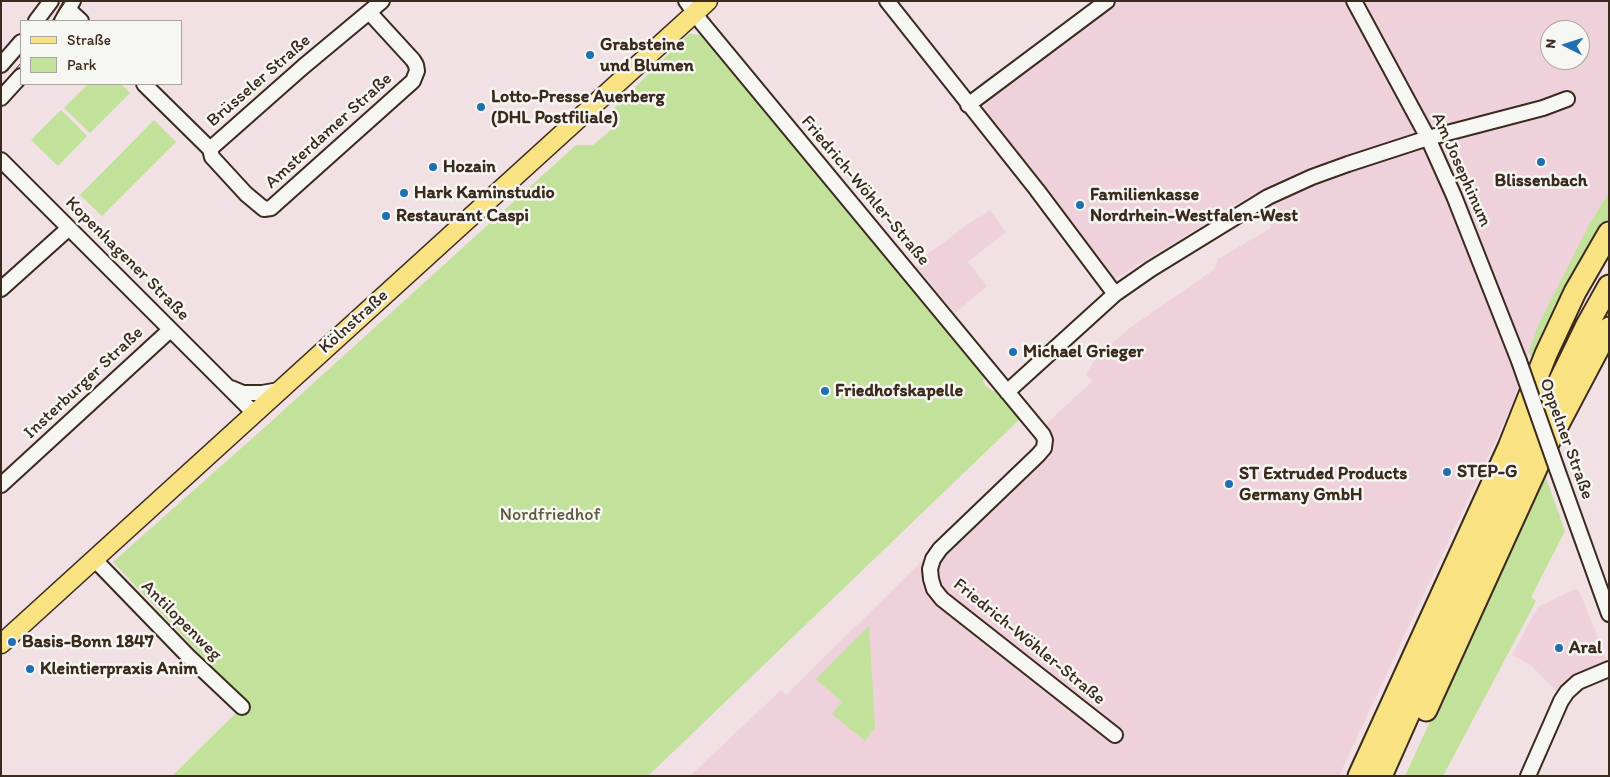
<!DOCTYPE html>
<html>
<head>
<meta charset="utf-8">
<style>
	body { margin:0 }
	#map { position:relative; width:1610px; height:777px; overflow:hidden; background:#f1e0e4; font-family:Itim,sans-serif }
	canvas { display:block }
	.frame { position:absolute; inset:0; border:2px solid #3b2a1e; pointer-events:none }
	.legend { position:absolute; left:20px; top:20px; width:162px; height:65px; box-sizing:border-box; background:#f6f6f2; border:1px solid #aba49d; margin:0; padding:6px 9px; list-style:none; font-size:15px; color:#3b2a1e }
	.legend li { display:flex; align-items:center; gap:10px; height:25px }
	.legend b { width:25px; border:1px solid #aba49d }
	.north { position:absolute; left:1540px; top:20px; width:50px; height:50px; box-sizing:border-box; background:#f6f6f2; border:1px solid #aba49d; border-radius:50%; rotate:275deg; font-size:14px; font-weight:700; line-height:20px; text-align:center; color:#3b2a1e }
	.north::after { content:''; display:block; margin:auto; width:18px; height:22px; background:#1f6fb2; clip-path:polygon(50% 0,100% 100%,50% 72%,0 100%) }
</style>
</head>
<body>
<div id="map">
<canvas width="1610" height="777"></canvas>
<div class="frame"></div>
<ul class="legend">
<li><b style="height:6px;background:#f8e281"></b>Straße</li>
<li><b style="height:14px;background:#c2e29b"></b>Park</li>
</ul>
<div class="north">N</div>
</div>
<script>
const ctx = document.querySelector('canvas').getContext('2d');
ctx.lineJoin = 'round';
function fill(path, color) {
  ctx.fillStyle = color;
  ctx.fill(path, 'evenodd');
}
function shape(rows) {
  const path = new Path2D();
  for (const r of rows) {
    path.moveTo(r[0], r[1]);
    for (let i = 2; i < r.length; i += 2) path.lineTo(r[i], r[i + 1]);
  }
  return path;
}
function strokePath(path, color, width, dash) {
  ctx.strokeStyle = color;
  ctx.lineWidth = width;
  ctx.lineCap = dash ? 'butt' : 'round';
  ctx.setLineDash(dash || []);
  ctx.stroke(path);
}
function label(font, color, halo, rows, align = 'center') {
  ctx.font = font + ' Itim,sans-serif';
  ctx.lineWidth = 5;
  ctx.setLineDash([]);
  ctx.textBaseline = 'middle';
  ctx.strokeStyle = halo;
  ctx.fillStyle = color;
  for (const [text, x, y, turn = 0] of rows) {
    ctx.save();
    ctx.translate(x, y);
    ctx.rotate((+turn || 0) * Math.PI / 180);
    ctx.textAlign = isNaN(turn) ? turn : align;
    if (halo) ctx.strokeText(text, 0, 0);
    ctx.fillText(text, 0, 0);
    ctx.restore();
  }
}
fill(shape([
	[1118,1,1609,1,1609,192,1590,223,1538,325,1512,405,1339,776,690,776,781,690,786,695,1041,444,1034,436,1092,381,1086,374,1097,357,1127,330,1215,269,1218,259,1271,228,1266,213,1255,193,1115,279,985,116,984,108,986,100],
	[1550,30,1580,30,1580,60,1550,60],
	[990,210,1006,232,968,262,987,286,955,313,916,266,925,256,978,217,979,218],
	[1575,589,1580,593,1608,663,1559,694,1531,665,1512,655,1538,607]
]), '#eed1da');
fill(shape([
	[689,34,701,35,984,377,983,382,985,385,992,391,996,390,1020,419,648,776,172,776,246,703,113,562,265,427,576,145,593,145,611,130,607,115],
	[88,84,121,84,130,93,90,133,64,108],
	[61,110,87,136,58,166,31,140],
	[154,120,176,142,102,216,80,195],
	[1609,192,1609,222,1585,261,1535,367,1529,352,1538,325,1590,223],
	[1544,472,1565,531,1531,597,1536,601,1443,776,1405,776],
	[869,626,875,727,865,741,832,714,842,702,816,679]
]), '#c2e29b');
const minor = shape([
	[686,1,702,23,1043,435,1045,440,1044,448,1038,455,940,549,933,559,930,569,931,579,934,589,942,599,1115,735],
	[887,1,1037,190,1115,294],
	[1354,1,1428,138,1454,196,1519,361],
	[69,10,81,21],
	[36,21,51,1],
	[62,21,73,1],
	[1,65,21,42],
	[144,84,210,149,212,157,246,194,264,209,271,208,413,81,417,71,416,65,413,60,369,12],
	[1,98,21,76],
	[968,105,1107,1],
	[210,149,304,66,382,1],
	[1,160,254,413],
	[1,289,69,228],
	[231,388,243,393,262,393,279,390],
	[1007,392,1115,294,1151,269,1268,197,1312,177,1348,164,1428,138,1543,108,1567,99],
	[1557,469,1609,614],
	[1,485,170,330],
	[95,560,188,656,242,707],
	[1528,776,1561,701,1567,692,1578,682,1609,669]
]);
const major = shape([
	[1,644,708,1]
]);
const highway = shape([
	[1426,710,1545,449,1609,328],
	[1359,776,1509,447,1546,354,1575,292,1609,233],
	[1381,776,1418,693,1432,656,1519,464,1586,327,1609,286]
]);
strokePath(minor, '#3b2a1e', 18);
strokePath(major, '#3b2a1e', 21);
strokePath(highway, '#3b2a1e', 25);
strokePath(minor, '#f6f6f2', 14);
strokePath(major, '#f8e281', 18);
strokePath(highway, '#f8e281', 21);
strokePath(shape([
	[52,21,66,1],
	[1,86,21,63]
]), '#3b2a1e', 1);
const minorBridge = shape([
	[1519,361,1557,469]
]);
strokePath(minorBridge, '#3b2a1e', 18, []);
strokePath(minorBridge, '#f6f6f2', 14);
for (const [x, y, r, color] of [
	[590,55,5,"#1f6fb2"],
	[481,107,5,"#1f6fb2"],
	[1541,162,5,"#1f6fb2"],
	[433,167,5,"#1f6fb2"],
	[404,193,5,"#1f6fb2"],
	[1080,205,5,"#1f6fb2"],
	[386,216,5,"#1f6fb2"],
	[1013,352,5,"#1f6fb2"],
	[825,391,5,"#1f6fb2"],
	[1447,472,5,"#1f6fb2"],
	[1229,484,5,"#1f6fb2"],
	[12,642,5,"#1f6fb2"],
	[1559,648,5,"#1f6fb2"],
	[30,669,5,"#1f6fb2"]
]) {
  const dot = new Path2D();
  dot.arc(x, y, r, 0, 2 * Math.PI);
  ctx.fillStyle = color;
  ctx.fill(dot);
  strokePath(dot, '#f6f6f2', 2);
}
label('bold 18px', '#3b2a1e', '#f6f6f2', [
	["Grabsteine",600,45],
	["und Blumen",600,66],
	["Lotto-Presse Auerberg",491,97],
	["(DHL Postfiliale)",491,118],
	["Hozain",443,167],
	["Blissenbach",1541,181,"center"],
	["Hark Kaminstudio",414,193],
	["Familienkasse",1090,195],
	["Nordrhein-Westfalen-West",1090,216],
	["Restaurant Caspi",396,216],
	["Michael Grieger",1023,352],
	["Friedhofskapelle",835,391],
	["STEP-G",1457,472],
	["ST Extruded Products",1239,474],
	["Germany GmbH",1239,495],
	["Basis-Bonn 1847",22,642],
	["Aral",1569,648],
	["Kleintierpraxis Anim",40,669]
], 'left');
label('18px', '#3b2a1e', '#f6f6f2', [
	["Brüsseler Straße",259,81,-41],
	["Amsterdamer Straße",329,131,-42],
	["Am Josephinum",1461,170,66],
	["Friedrich-Wöhler-Straße",865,191,50],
	["Kopenhagener Straße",127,259,45],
	["Kölnstraße",354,322,-42],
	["Insterburger Straße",84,383,-43],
	["Oppelner Straße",1566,439,70],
	["Antilopenweg",181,621,45],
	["Friedrich-Wöhler-Straße",1029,642,39]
]);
label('18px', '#5d583d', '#f6f6f2', [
	["Nordfriedhof",550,515]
]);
</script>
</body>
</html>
